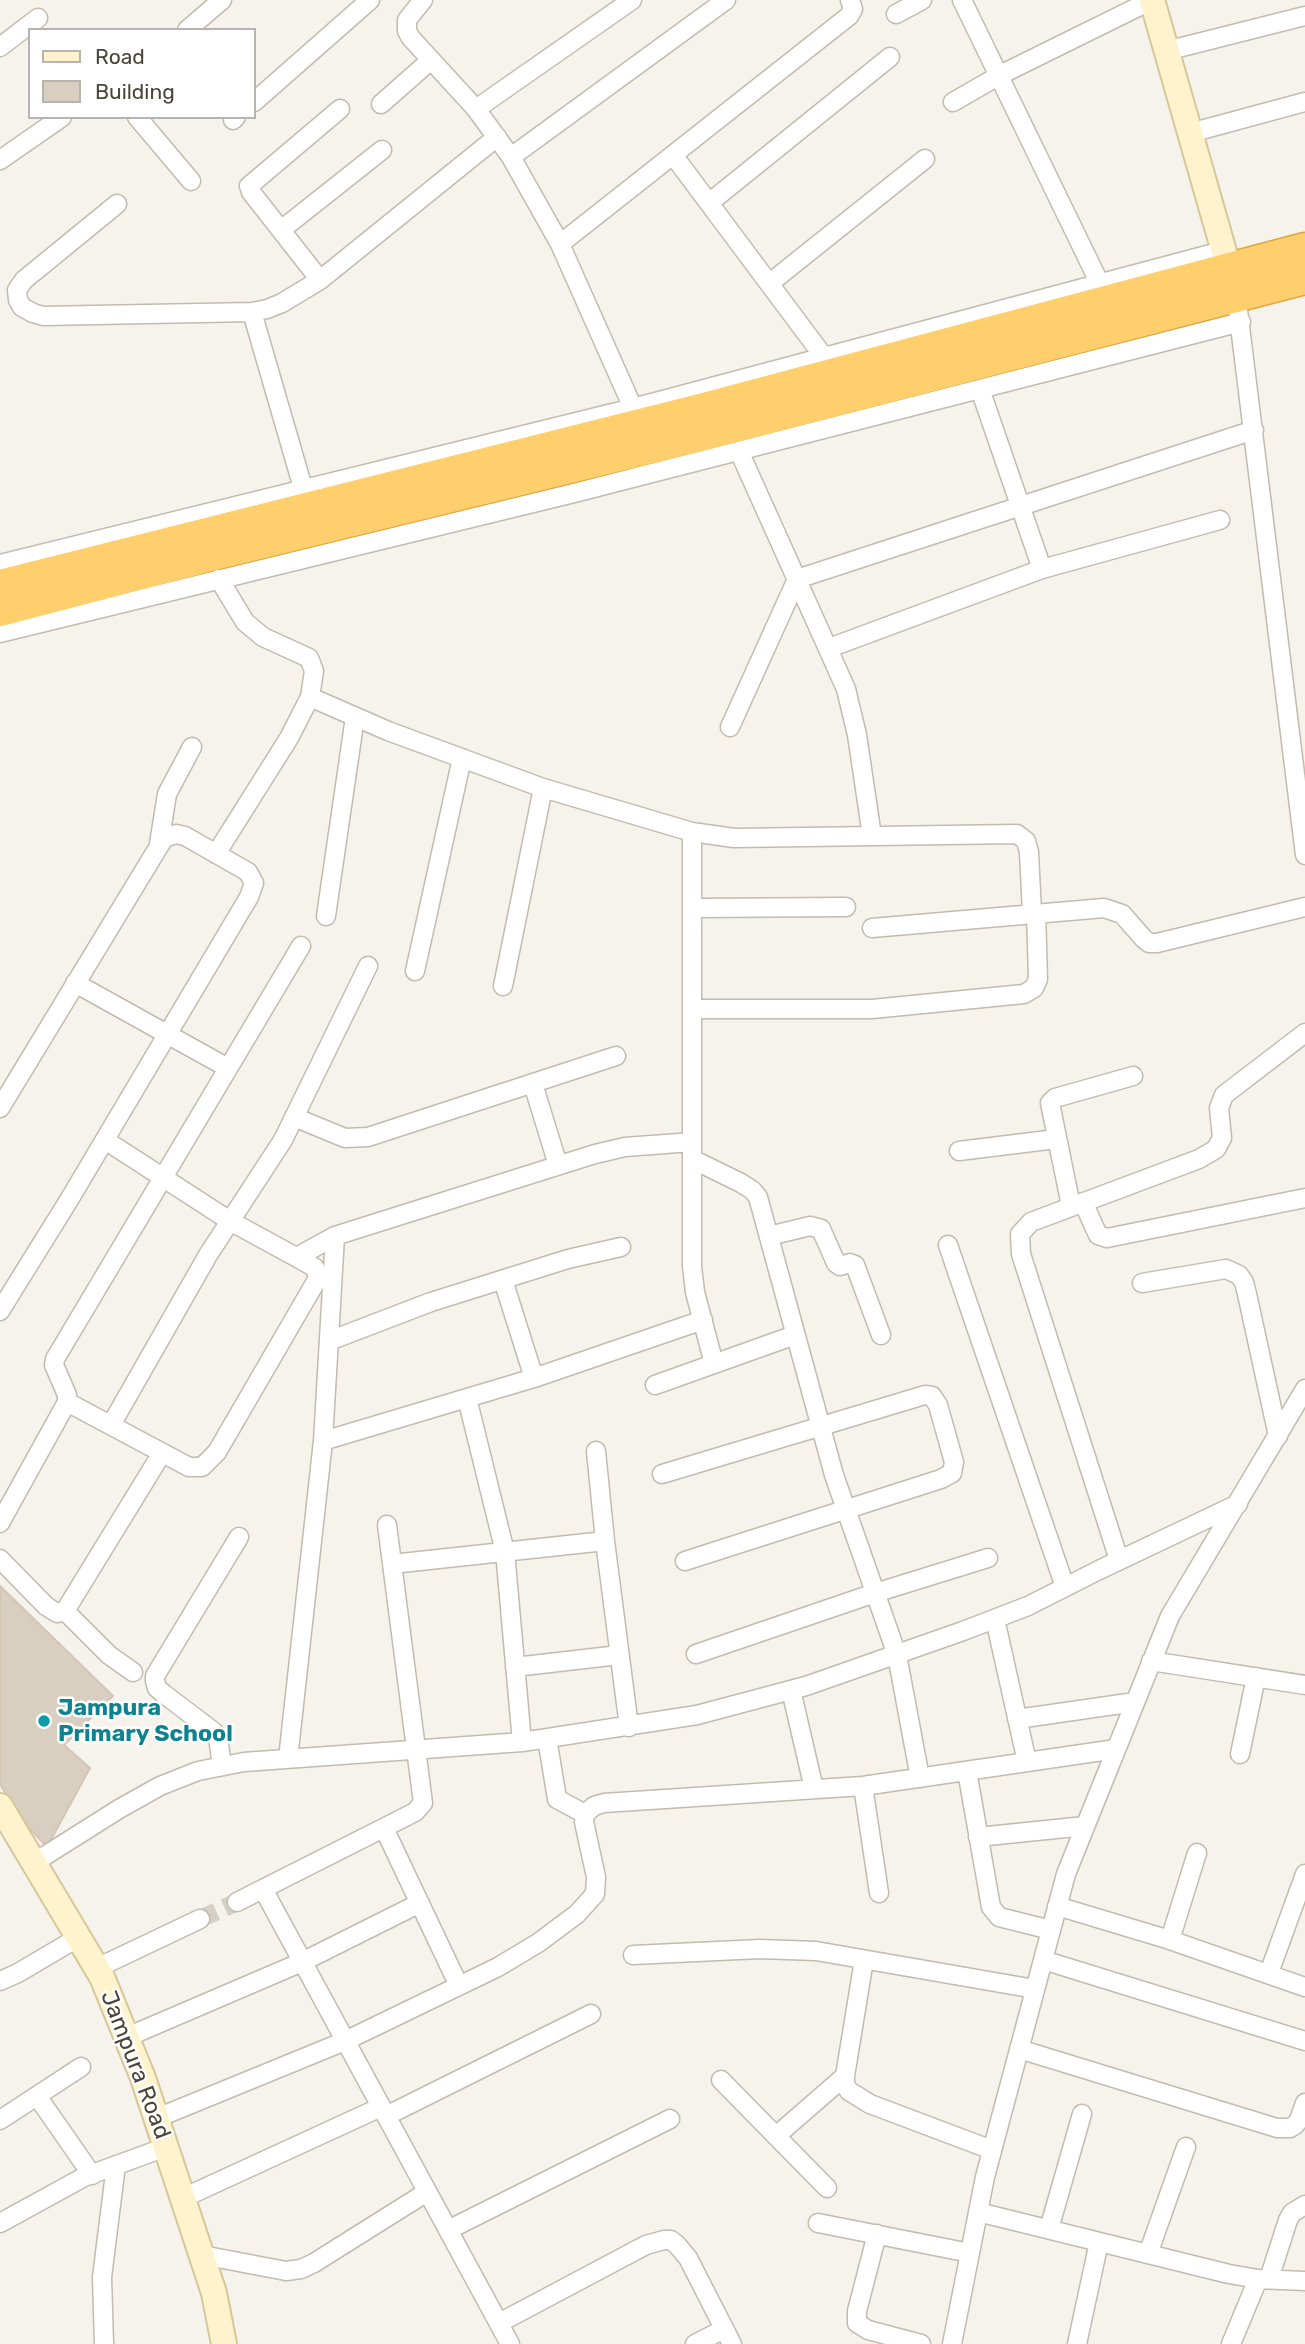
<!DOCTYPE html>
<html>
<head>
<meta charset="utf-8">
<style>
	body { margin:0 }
	#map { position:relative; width:1305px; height:2344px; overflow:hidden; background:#f6f3ec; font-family:Rubik,sans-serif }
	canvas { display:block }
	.legend { position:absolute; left:28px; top:28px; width:228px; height:91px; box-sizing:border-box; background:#fff; border:2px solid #b7b4b0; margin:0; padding:9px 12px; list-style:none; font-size:21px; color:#4b4439 }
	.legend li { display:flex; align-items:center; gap:14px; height:35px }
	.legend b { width:35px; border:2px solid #b7b4b0 }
</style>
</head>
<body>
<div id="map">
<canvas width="1305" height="2344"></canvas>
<ul class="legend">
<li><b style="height:9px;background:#fff3cd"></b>Road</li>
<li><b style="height:19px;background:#d8cfc1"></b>Building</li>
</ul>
</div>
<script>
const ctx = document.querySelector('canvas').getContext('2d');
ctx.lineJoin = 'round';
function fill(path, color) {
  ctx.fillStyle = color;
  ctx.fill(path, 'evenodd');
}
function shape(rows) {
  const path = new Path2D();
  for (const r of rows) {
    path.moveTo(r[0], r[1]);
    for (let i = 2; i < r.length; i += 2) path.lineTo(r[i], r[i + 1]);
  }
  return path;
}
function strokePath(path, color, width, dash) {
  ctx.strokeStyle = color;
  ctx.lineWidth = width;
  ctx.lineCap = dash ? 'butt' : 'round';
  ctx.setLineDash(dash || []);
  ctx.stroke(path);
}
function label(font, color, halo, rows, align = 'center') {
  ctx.font = font + ' Rubik,sans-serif';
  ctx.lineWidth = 5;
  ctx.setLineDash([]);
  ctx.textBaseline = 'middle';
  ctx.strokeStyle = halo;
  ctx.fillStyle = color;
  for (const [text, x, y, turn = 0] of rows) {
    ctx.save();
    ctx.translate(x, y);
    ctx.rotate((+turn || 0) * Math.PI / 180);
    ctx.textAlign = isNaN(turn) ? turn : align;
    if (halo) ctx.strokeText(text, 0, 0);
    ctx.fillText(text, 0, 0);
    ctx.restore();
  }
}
const building = shape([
	[0,1586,113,1696,64,1745,90,1768,47,1847,19,1817,0,1784,0,1586]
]);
fill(building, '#d8cfc1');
strokePath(building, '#d3c7b4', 2);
strokePath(shape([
	[200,1919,237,1902]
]), '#d4d0c8', 18, [18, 9]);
const street = shape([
	[423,0,407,20,407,31,411,38,476,109,511,157,560,244,633,408],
	[962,0,1100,284],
	[896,14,922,0],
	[187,30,222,0],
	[0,47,38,18],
	[1166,51,1305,16],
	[254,102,370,0],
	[953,102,1000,75,1152,0],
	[381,104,431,60],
	[476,109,632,0],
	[137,117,191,181],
	[233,120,236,117],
	[1190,133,1305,102],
	[673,155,824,357],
	[511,157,726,0],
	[0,160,62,117],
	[709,203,890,57],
	[117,204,24,280,17,290,18,300,22,307,33,313,43,316,252,312,267,309,282,303,320,280,497,137],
	[281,230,382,150],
	[560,244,849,16,853,9,850,0],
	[320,280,251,192,249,186,340,109],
	[770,283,925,159],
	[1238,310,1305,855],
	[252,312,303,488],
	[980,389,1042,569],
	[739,451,846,689,857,735,872,836],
	[0,564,633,408,1222,251],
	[0,633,574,493,1241,322],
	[829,648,1042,569,1220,520],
	[310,697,388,731,543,788,692,832,734,838,1017,834,1026,841,1029,852,1032,913],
	[730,727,797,579,1254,430],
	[692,832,692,1266,695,1292,714,1364],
	[159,844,167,794,192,747],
	[216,854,289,738,310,697,314,671,309,658,263,637,245,622,219,579],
	[692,908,846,907],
	[326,916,355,717],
	[872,928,1104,908,1122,914,1144,939,1149,943,1157,943,1305,907],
	[415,971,462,758],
	[75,983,228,1068],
	[503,986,543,788],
	[692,1009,872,1009,1024,994,1034,988,1038,979,1036,912],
	[533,1084,558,1165],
	[0,1108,164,838,176,834,185,836,248,872,254,883,249,897,69,1200,0,1311],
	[294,1117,345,1138,368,1137,616,1056],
	[959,1151,1056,1139],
	[692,1159,741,1183,752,1190,758,1197,834,1475,897,1655,920,1778],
	[1083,1202,1098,1235,1107,1238,1305,1198],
	[1071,1206,1050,1103,1055,1098,1133,1076],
	[769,1236,810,1226,821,1229,836,1263,840,1266,850,1263,855,1265,881,1335],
	[948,1245,1065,1587],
	[297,1257,335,1236,357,1229,595,1154,625,1147,692,1142],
	[503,1280,534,1378],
	[1142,1283,1226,1269,1239,1275,1244,1282,1247,1294,1278,1436],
	[329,1341,431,1302,568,1259,621,1247],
	[655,1385,795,1335],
	[467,1398,505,1552,522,1742],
	[67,1402,189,1467,202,1467,217,1452,318,1278,315,1268,307,1263,230,1221,105,1140],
	[111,1425,208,1255,283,1140,368,966],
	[323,1441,534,1378,703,1320],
	[596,1451,605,1541,629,1727],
	[662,1474,925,1395,932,1396,938,1405,954,1462,952,1473,941,1479,685,1561],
	[0,1523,67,1402,67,1395,54,1365,55,1359,301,946],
	[0,1559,46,1606,57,1613,65,1611,162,1453],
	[1119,1560,1021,1254,1020,1234,1031,1222,1199,1159,1216,1149,1222,1138,1219,1108,1224,1095,1305,1033],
	[392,1564,605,1541],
	[65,1611,109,1655,133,1672],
	[995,1619,1027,1762],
	[696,1654,875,1593,988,1558],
	[1151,1661,1305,1685],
	[515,1667,619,1655],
	[791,1690,814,1789],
	[1017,1719,1135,1702],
	[547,1738,557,1799,585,1814],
	[1240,1754,1256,1677],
	[288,1759,323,1441,335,1236],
	[222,1766,218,1737,214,1732,164,1694,157,1688,155,1681,155,1676,239,1537],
	[967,1771,991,1907,999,1917,1051,1930],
	[863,1786,879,1893],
	[384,1828,459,1986],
	[978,1837,1085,1826],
	[35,1862,119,1809,160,1786,198,1771,244,1762,522,1742,697,1715,806,1686,963,1631,1028,1606,1099,1570,1238,1504],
	[263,1889,510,2344],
	[237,1902,415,1812,423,1803,387,1525],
	[1057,1906,1170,1940,1305,1987],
	[1170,1940,1197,1853],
	[633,1955,760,1949,816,1951,1035,1989],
	[864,1960,845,2076,845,2085,849,2091,870,2104,992,2150],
	[1043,1960,1305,2041],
	[97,1968,200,1919],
	[1269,1973,1305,1874],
	[0,1981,18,1973,79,1937],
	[127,2037,302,1962,420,1903],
	[1019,2049,1277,2128,1290,2128,1295,2125,1299,2120,1305,2103],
	[721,2080,827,2188],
	[37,2096,92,2175],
	[386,2116,591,2014],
	[157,2118,345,2041,498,1967,538,1943,577,1914,595,1894,596,1877,584,1822,585,1814,594,1806,604,1803,863,1786,1116,1749],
	[0,2120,81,2067],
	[776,2136,845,2076],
	[183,2198,381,2107],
	[978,2212,1229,2274,1258,2279,1305,2281],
	[0,2223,84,2177,166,2147],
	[818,2223,970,2253],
	[1049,2229,1082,2114],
	[448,2230,670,2119],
	[877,2234,857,2311,857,2323,868,2330,921,2344],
	[1148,2254,1186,2147],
	[202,2255,286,2271,301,2269,314,2263,427,2192],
	[1269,2279,1288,2220,1292,2213,1305,2205],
	[499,2323,646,2245,664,2240,671,2240,677,2245,688,2258,732,2344],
	[104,2344,102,2277,116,2165],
	[695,2344,724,2329],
	[952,2344,985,2177,1066,1874,1170,1616,1305,1389],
	[1077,2344,1099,2242],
	[1231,2344,1258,2279]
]);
const secondary = shape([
	[1152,0,1229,269],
	[0,1806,102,1977,143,2078,214,2293,224,2344]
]);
const highway = shape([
	[0,586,700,410,1305,249],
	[0,610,222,552,697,436,1305,278]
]);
strokePath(street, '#c2bbae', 21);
strokePath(secondary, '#d6c79b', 28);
strokePath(highway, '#e0a43c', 35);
strokePath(street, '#fff', 18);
strokePath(secondary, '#fff3cd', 24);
strokePath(highway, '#ffcf6e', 32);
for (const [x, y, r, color] of [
	[44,1721,7,"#0f9aa8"]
]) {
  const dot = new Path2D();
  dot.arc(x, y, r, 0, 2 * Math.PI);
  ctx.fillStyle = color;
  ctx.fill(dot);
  strokePath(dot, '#fff', 2.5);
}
label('bold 23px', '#0d838f', '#fff', [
	["Jampura",58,1708],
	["Primary School",58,1734]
], 'left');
label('23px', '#4b4439', '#fff', [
	["Jampura Road",135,2065,69]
]);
</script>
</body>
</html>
